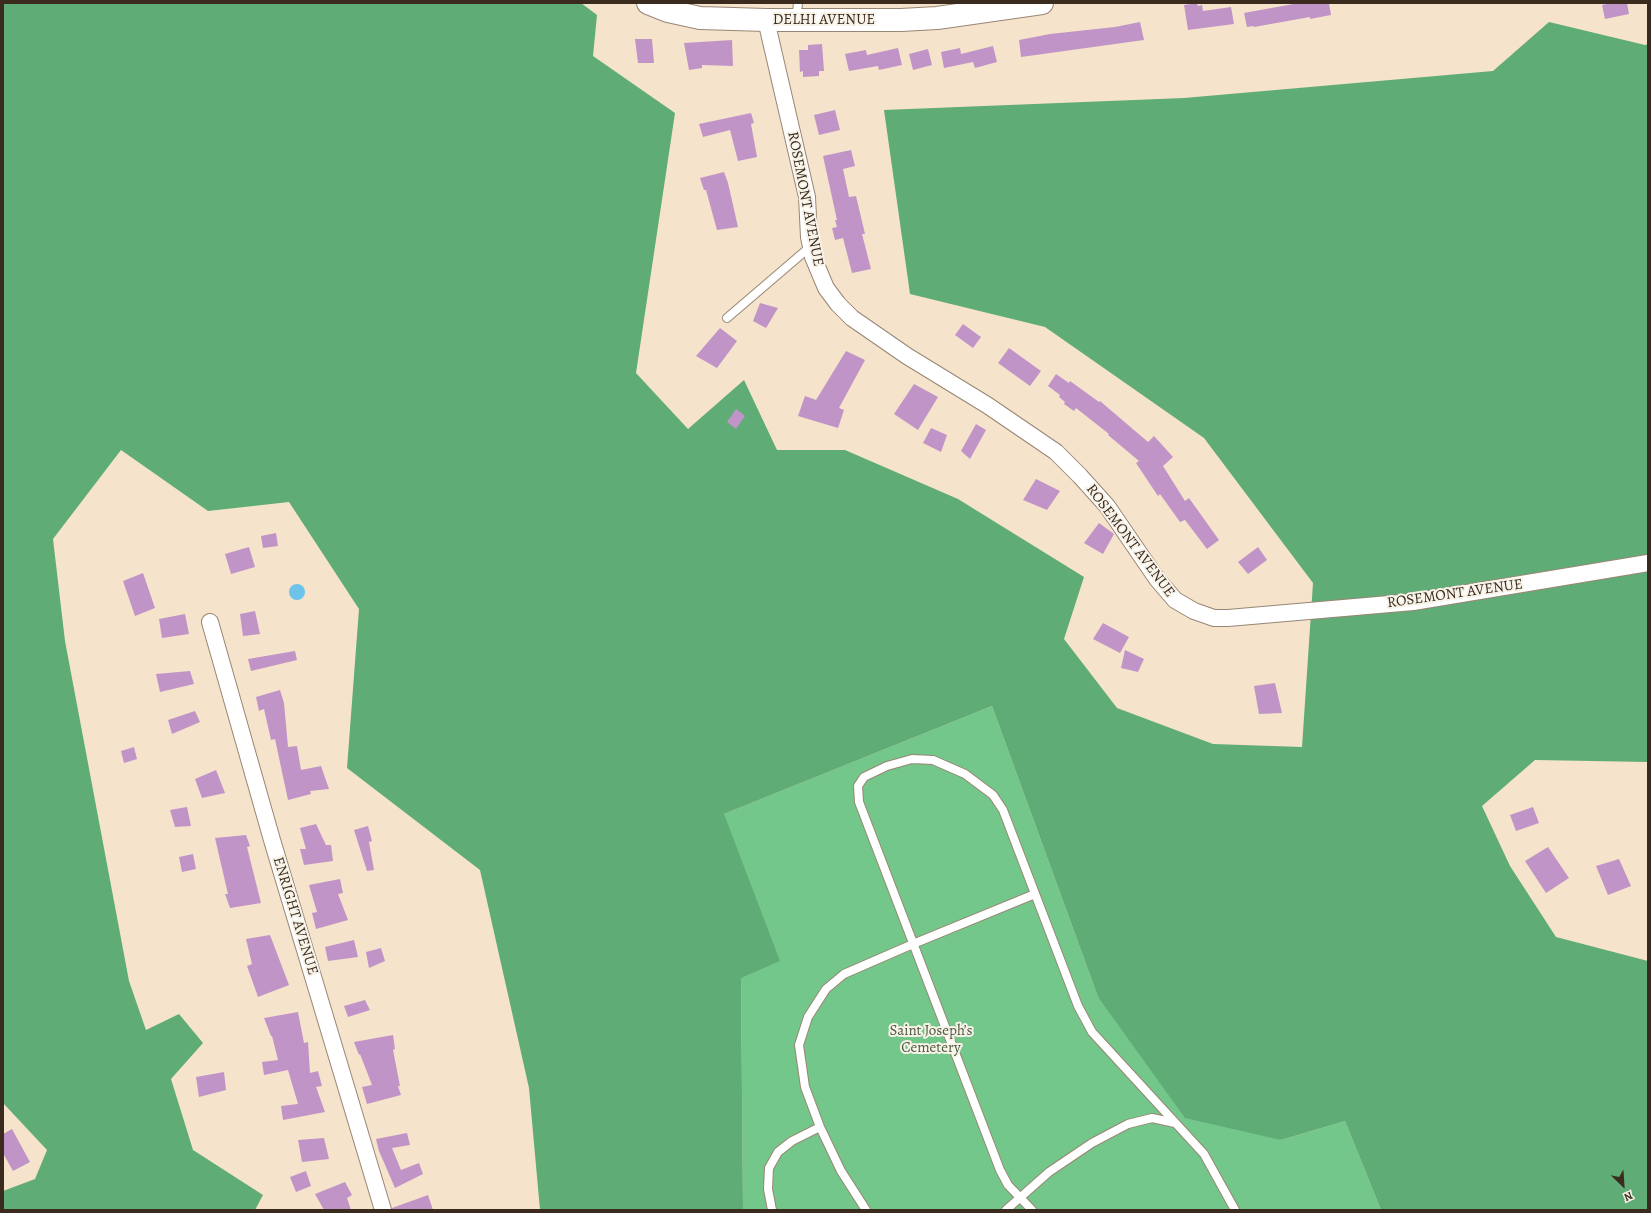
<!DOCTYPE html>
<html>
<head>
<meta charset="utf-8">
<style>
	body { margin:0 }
	#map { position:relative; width:1651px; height:1213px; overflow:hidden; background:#f5e3cc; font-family:Alegreya,serif }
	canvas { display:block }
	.frame { position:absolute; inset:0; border:4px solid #3b2a1e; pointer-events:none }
	.north { position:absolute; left:1603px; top:1165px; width:40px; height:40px; -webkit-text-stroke:3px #f7f3e8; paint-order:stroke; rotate:155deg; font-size:11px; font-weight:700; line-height:16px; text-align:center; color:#3b2a1e }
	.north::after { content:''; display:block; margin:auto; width:14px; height:18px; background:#3b2a1e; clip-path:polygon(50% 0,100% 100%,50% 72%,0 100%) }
</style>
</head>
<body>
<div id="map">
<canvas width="1651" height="1213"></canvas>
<div class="frame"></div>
<div class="north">N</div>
</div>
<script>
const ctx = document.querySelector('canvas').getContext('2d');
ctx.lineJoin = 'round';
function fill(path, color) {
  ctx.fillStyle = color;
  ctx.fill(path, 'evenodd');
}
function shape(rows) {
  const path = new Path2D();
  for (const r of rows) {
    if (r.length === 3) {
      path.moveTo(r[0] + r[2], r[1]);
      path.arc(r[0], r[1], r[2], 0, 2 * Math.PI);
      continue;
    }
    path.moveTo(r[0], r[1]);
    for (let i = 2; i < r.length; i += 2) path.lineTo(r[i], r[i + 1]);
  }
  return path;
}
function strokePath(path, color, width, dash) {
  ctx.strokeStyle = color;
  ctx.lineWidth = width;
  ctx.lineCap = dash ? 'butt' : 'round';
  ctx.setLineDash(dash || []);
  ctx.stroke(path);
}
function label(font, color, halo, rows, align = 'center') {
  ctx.font = font + ' Alegreya,serif';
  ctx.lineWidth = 4;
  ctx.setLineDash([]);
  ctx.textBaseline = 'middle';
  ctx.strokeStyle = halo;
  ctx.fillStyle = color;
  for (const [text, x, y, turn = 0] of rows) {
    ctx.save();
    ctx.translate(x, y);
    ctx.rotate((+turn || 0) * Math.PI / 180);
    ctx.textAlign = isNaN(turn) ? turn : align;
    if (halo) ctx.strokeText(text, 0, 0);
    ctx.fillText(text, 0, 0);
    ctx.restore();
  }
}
fill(shape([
	[992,706,1098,997,1281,1140,1345,1121,1381,1210,743,1210,741,977,724,814]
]), '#74c78a');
fill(shape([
	[3,3,581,3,597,15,593,56,675,113,636,373,688,429,744,380,777,450,845,450,958,499,1084,577,1064,639,1117,708,1213,744,1302,747,1313,583,1204,438,1045,327,910,294,884,110,1184,98,1493,71,1549,22,1645,45,1648,44,1648,762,1535,760,1482,806,1510,866,1556,937,1648,961,1648,1210,1381,1210,1345,1121,1281,1140,1185,1118,1098,997,992,706,724,814,780,961,741,978,743,1210,540,1210,529,1088,480,870,347,768,359,609,289,502,208,511,121,450,53,539,65,641,129,981,146,1030,179,1014,203,1043,171,1079,193,1150,263,1195,255,1210,3,1210,3,1191,35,1179,47,1150,3,1103]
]), '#5fac76');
fill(shape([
	[297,592,8]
]), '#6ec3ea');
fill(shape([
	[1197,3,1198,6,1202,5,1203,11,1231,7,1234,24,1188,30,1184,5],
	[1299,3,1329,3,1331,15,1310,19,1310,17,1254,27,1253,26,1247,27,1244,13],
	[1612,3,1627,3,1629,14,1605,19,1602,5],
	[1140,22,1144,40,1021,57,1019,40,1050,34,1115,27],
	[635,39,652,39,654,63,638,63],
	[732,40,733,66,702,65,702,68,689,70,684,43],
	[822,44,824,71,819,71,819,76,803,77,803,71,800,72,799,50,808,50,808,45],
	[993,46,997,62,975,68,973,62,944,68,941,52,960,48,961,54],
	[898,48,902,65,879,70,878,66,849,71,845,54,866,50,867,55],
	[928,49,932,65,913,70,909,54],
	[835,110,840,130,819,135,814,115],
	[751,113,754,123,751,124,757,157,738,161,730,130,703,137,699,124],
	[851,150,855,166,843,169,849,197,856,196,865,234,862,234,871,269,852,273,843,238,835,240,832,228,837,227,835,220,837,220,823,156],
	[724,172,728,183,738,227,717,230,706,190,704,190,700,178],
	[760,303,778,308,766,328,753,321],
	[963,324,981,337,973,348,955,335],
	[720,328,737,341,717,368,696,356],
	[1009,348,1041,371,1030,386,998,363],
	[846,351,865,360,839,408,844,410,838,428,798,416,805,396,816,400],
	[1056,374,1069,383,1070,381,1099,402,1100,401,1148,442,1154,436,1173,457,1163,466,1185,501,1189,498,1219,540,1207,549,1185,520,1180,522,1160,494,1158,496,1136,463,1139,461,1108,435,1109,434,1076,408,1074,411,1064,404,1065,402,1059,397,1060,395,1048,386],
	[914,384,938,397,918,430,894,414],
	[736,409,745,416,736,429,727,422],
	[976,424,986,430,970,459,961,451],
	[931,428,947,435,941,452,923,443],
	[1036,479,1060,491,1047,510,1023,500],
	[1099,523,1114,534,1103,554,1084,543],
	[276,533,278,546,263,548,261,536],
	[249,547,255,567,231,574,225,554],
	[1258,547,1267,560,1248,574,1238,562],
	[143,573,155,608,135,616,123,581],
	[255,611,260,634,243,636,240,614],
	[185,614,189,634,162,638,159,619],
	[1103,623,1129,637,1120,653,1093,639],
	[1125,650,1144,659,1138,672,1121,668],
	[295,651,297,660,251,671,248,659],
	[190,671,194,684,160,692,156,674],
	[1275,683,1282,713,1259,714,1254,686],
	[280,690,284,703,288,747,297,746,301,770,321,766,329,789,310,791,311,794,288,800,275,739,271,740,264,709,259,711,256,697],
	[195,711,200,722,172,734,168,720],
	[134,747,137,759,124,763,121,751],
	[216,770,225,793,202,798,195,779],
	[187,807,191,826,175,827,170,810],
	[1533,807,1539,823,1516,831,1510,815],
	[316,824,326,845,331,845,333,861,304,865,300,849,306,849,300,828],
	[368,826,372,841,369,842,374,870,367,871,354,830],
	[246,835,250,846,247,847,261,903,230,908,225,894,228,894,215,838],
	[1548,847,1569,878,1546,893,1525,861],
	[193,854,196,869,182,872,179,857],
	[1619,859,1631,886,1608,895,1596,866],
	[340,879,343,893,338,894,348,920,316,929,312,913,317,912,309,885],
	[270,935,289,985,258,997,247,966,252,964,246,939],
	[354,940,358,957,328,961,325,947],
	[381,948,385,961,369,968,366,952],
	[365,1000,370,1010,348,1017,344,1006],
	[298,1012,304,1043,308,1042,310,1073,318,1071,322,1086,316,1087,325,1112,283,1120,281,1106,298,1104,288,1070,264,1075,262,1062,278,1060,272,1036,271,1036,264,1018],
	[393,1035,395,1049,393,1050,400,1086,398,1086,401,1095,367,1104,362,1087,372,1085,360,1054,359,1055,354,1042],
	[224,1072,226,1090,199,1097,196,1077],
	[12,1129,30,1162,13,1171,3,1153,3,1134],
	[407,1133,410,1145,392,1148,401,1170,419,1163,423,1174,395,1188,379,1151,376,1139],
	[324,1138,329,1159,302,1162,298,1140],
	[306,1171,311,1186,296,1192,290,1177],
	[345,1182,352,1195,347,1198,351,1210,324,1210,315,1194],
	[428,1195,433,1210,392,1210,392,1208]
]), '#c194c7');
const lane = shape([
	[796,20,798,3],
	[727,318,811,246],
	[772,1210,768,1189,769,1168,778,1152,792,1141,820,1127],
	[866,1210,841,1171,820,1127,805,1087,799,1045,808,1017,826,989,844,974,913,944,1035,894],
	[1006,1210,1049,1172,1092,1143,1128,1124,1152,1118,1175,1123],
	[1032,1210,1008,1185,1000,1170,859,802,858,786,864,777,887,766,912,759,933,760,965,774,993,795,1003,810,1078,1006,1092,1032,1204,1154,1235,1210]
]);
const street = shape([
	[766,20,807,197,809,237,813,257,826,288,838,304,852,318,907,356,987,405,1056,452,1080,476,1107,506,1157,579,1175,600,1194,611,1214,618,1228,618,1413,602,1648,563],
	[210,622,272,840,383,1210]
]);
const secondary = shape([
	[648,3,668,11,700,18,766,20,901,20,937,18,1042,3]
]);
strokePath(lane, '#988675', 10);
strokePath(street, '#988675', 18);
strokePath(secondary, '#988675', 24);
strokePath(lane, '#fff', 8);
strokePath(street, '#fff', 16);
strokePath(secondary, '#fff', 22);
label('15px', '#3b2a1e', '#f7f3e8', [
	["DELHI AVENUE",824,20],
	["ROSEMONT AVENUE",805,199,79],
	["ROSEMONT AVENUE",1130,541,53],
	["ROSEMONT AVENUE",1455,594,-8],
	["ENRIGHT AVENUE",295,916,73]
]);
label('15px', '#4c593e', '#f7f3e8', [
	["Saint Joseph’s",931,1031],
	["Cemetery",931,1048]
]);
</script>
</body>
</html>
